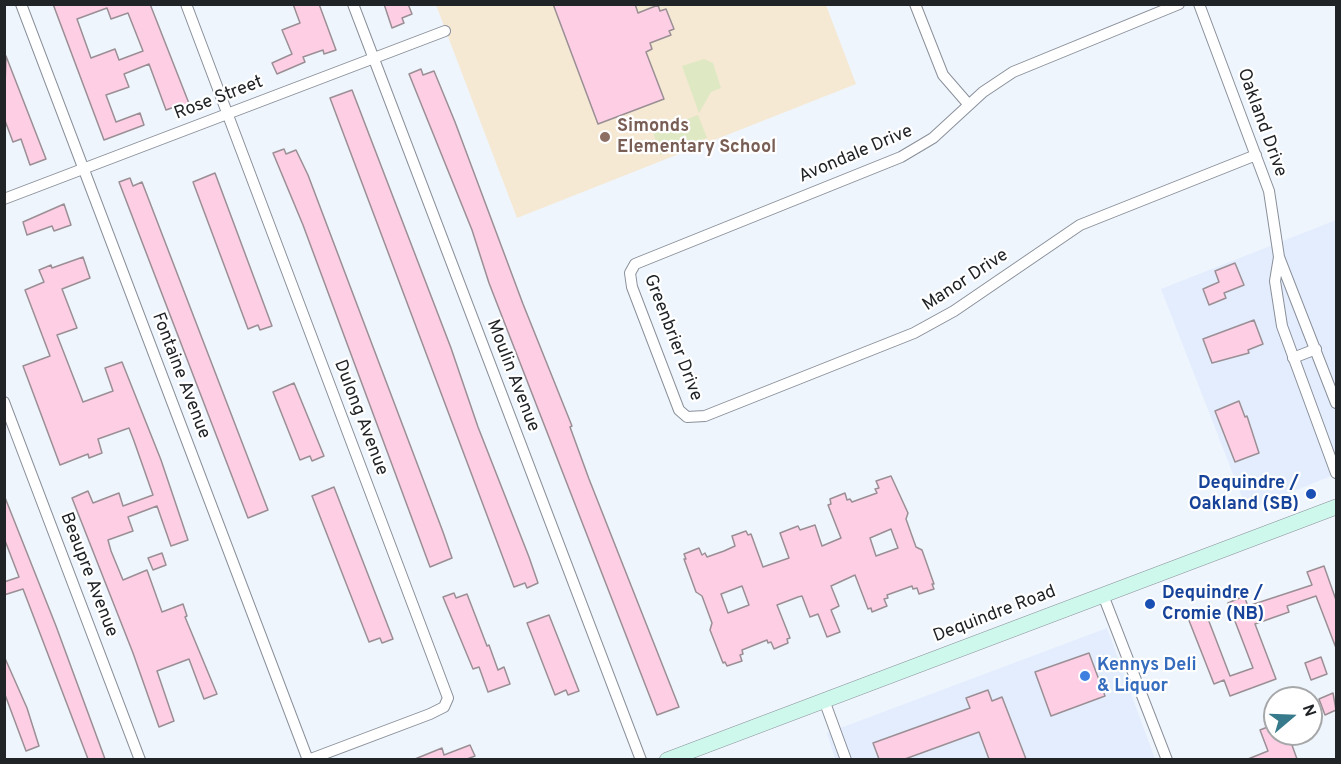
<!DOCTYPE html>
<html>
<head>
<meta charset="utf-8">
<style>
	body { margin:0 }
	#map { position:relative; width:1341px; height:764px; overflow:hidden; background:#eff5fd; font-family:Overpass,sans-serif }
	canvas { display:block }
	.frame { position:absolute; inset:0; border:6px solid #212427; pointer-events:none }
	.north { position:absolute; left:1263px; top:686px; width:60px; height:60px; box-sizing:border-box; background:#fff; border:2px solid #a6a7a9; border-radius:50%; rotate:71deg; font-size:16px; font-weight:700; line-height:24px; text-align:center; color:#212427 }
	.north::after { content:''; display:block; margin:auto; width:21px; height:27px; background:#377a8b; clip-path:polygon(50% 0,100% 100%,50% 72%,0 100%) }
</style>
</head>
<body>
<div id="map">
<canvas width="1341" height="764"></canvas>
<div class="frame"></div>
<div class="north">N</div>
</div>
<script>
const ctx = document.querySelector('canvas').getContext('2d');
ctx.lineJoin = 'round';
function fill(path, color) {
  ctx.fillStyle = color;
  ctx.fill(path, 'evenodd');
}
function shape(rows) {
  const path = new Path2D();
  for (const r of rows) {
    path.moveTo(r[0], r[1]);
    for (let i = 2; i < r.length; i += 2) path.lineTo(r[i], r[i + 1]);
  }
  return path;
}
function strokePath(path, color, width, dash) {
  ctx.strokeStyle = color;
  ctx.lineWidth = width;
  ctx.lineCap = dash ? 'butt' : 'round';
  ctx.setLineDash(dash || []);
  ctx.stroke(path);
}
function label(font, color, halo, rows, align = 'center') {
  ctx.font = font + ' Overpass,sans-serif';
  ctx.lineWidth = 4.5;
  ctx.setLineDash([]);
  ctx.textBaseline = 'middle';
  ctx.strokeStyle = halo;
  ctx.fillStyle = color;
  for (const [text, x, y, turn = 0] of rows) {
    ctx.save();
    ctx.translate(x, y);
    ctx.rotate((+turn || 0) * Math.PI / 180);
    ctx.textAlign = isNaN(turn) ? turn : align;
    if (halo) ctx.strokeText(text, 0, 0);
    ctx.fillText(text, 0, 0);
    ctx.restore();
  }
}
fill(shape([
	[1336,220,1336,474,1247,510,1161,289],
	[1107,628,1155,759,835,759,827,733]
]), '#e3edfe');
fill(shape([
	[436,5,826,5,856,84,517,218]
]), '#f5e9d4');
fill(shape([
	[704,59,713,63,721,88,711,92,699,113,682,66],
	[698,115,707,138,660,155,653,132]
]), '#dee8c2');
const building = shape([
	[53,4,150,4,190,106,179,111,177,106,166,110,149,64,124,74,129,87,106,95,116,122,140,113,144,125,104,140,53,4],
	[107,8,111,19,128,13,143,51,119,60,115,49,91,58,77,19,107,8],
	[293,4,319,4,336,50,324,54,323,50,303,57,305,62,277,74,272,63,292,54,282,30,300,23,293,4],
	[384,4,408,4,412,14,402,18,404,23,392,28,384,4],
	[553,4,635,4,638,13,658,5,660,11,666,9,674,29,669,31,671,35,650,43,652,49,646,52,664,99,598,124,553,4],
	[6,56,46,159,30,165,21,139,13,142,4,118,6,56],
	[421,69,423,75,434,71,455,122,523,304,572,426,570,427,589,479,679,707,657,715,489,283,472,230,409,74,421,69],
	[352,90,451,348,478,427,529,557,538,583,527,588,525,583,514,587,330,98,352,90],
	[284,149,286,154,296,150,308,175,443,532,452,558,430,567,303,225,273,153,284,149],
	[215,173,272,326,260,330,258,325,248,329,193,182,215,173],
	[130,178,133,186,142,182,268,510,248,518,119,182,130,178],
	[64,204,71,225,54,231,52,226,27,235,23,222,64,204],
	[83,257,90,278,62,289,77,328,57,335,83,402,113,391,105,368,122,362,161,460,188,540,171,546,157,506,128,517,133,531,108,540,111,551,123,580,147,570,162,612,183,604,187,616,185,617,217,694,204,699,189,659,157,671,174,721,159,727,133,653,72,498,88,491,93,503,119,493,123,506,153,495,134,441,129,428,98,439,102,453,89,458,88,454,60,465,23,366,50,356,25,290,44,282,39,270,51,265,52,268,83,257],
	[1235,263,1244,285,1224,293,1226,298,1209,305,1203,289,1219,282,1215,271,1235,263],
	[1254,320,1263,344,1248,350,1249,353,1212,363,1203,339,1254,320],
	[294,383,324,456,312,461,310,456,300,460,273,392,294,383],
	[1239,401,1245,417,1247,416,1259,453,1235,462,1215,411,1239,401],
	[891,476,908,513,906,519,916,547,922,550,934,584,932,584,934,589,919,594,917,588,913,589,912,586,887,595,888,598,884,599,887,606,872,612,871,608,868,609,855,575,831,586,839,606,831,610,840,632,827,637,818,614,810,617,802,596,798,597,777,605,790,638,787,639,788,643,774,649,771,642,768,643,767,640,742,650,743,654,740,655,742,661,727,666,725,662,723,663,710,630,712,623,702,596,696,592,684,559,686,559,684,554,699,548,702,555,705,553,707,557,724,551,735,546,732,536,746,531,748,535,751,534,763,567,789,558,780,533,798,526,800,530,815,525,822,546,841,538,828,505,831,504,830,499,845,493,847,500,850,499,852,502,877,493,875,489,879,488,876,481,891,476],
	[891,529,898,548,876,556,870,538,891,529],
	[742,586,749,605,728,613,721,594,742,586],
	[334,487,393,639,382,643,380,638,369,642,312,496,334,487],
	[4,495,56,626,105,759,88,759,23,589,4,595,4,582,19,577,4,538,4,495],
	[162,553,166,565,153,570,148,558,162,553],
	[1324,566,1336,600,1336,648,1316,596,1287,606,1289,612,1255,624,1276,679,1230,696,1224,680,1214,684,1188,618,1205,611,1230,676,1253,668,1228,603,1244,596,1248,606,1312,585,1307,572,1324,566],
	[454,593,456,598,467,594,487,646,489,645,498,670,504,667,510,684,488,692,479,667,473,669,443,597,454,593],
	[549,615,579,691,568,695,566,690,555,695,527,623,549,615],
	[1089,653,1105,696,1051,716,1035,672,1089,653],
	[4,656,27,708,39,746,26,751,4,692,4,656],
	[1321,657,1327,674,1311,680,1305,663,1321,657],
	[988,690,992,701,1002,697,1026,759,989,759,979,732,905,759,879,759,873,743,970,708,966,698,988,690],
	[1333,693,1336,710,1325,715,1319,699,1333,693],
	[1275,724,1275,734,1288,734,1297,759,1248,759,1268,751,1260,730,1275,724],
	[470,745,475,756,467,759,415,759,442,748,444,755,470,745]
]);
fill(building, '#fecee5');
strokePath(building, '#9a8f94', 1.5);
const street = shape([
	[21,4,308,760],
	[186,4,448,698,444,707,430,714,308,760],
	[353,4,641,760],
	[915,4,943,75,969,105],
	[1179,4,1013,72,983,92,933,138,901,157,635,264,630,273,632,287,679,410,687,417,705,416,914,333,954,311,1080,225,1256,155],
	[1199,4,1269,191,1279,257,1275,281,1282,326,1336,473],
	[4,199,445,31],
	[1279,257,1336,403],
	[1293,358,1316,349],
	[4,402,140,760],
	[1103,595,1167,760],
	[824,700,846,760]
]);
const secondary = shape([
	[667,760,1336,507]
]);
strokePath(street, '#8a909a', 12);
strokePath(secondary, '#8a909a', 16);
strokePath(street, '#fff', 10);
strokePath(secondary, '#cef8ec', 15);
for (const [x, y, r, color] of [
	[605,137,6,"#8d6e63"],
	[1311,494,6,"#1a4fb4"],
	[1150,604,6,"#1a4fb4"],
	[1085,676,6,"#3f7fe0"]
]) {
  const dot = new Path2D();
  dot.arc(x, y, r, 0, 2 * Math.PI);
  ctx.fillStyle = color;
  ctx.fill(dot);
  strokePath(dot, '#fff', 2);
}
label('18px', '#212427', '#fff', [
	["Rose Street",219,99,-21],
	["Oakland Drive",1261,123,70],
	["Avondale Drive",856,155,-23],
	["Manor Drive",966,281,-33],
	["Greenbrier Drive",672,338,69],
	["Fontaine Avenue",180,376,69],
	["Moulin Avenue",512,376,69],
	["Dulong Avenue",360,418,69],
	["Beaupre Avenue",88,575,69],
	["Dequindre Road",995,615,-21]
]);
label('bold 18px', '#785e54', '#fff', [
	["Simonds",617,127],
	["Elementary School",617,148]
], 'left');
label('bold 18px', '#164399', '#fff', [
	["Dequindre /",1299,484],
	["Oakland (SB)",1299,505],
	["Dequindre /",1162,594,"left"],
	["Cromie (NB)",1162,615,"left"]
], 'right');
label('bold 18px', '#366cbe', '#fff', [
	["Kennys Deli",1097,666],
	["& Liquor",1097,687]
], 'left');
</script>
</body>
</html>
